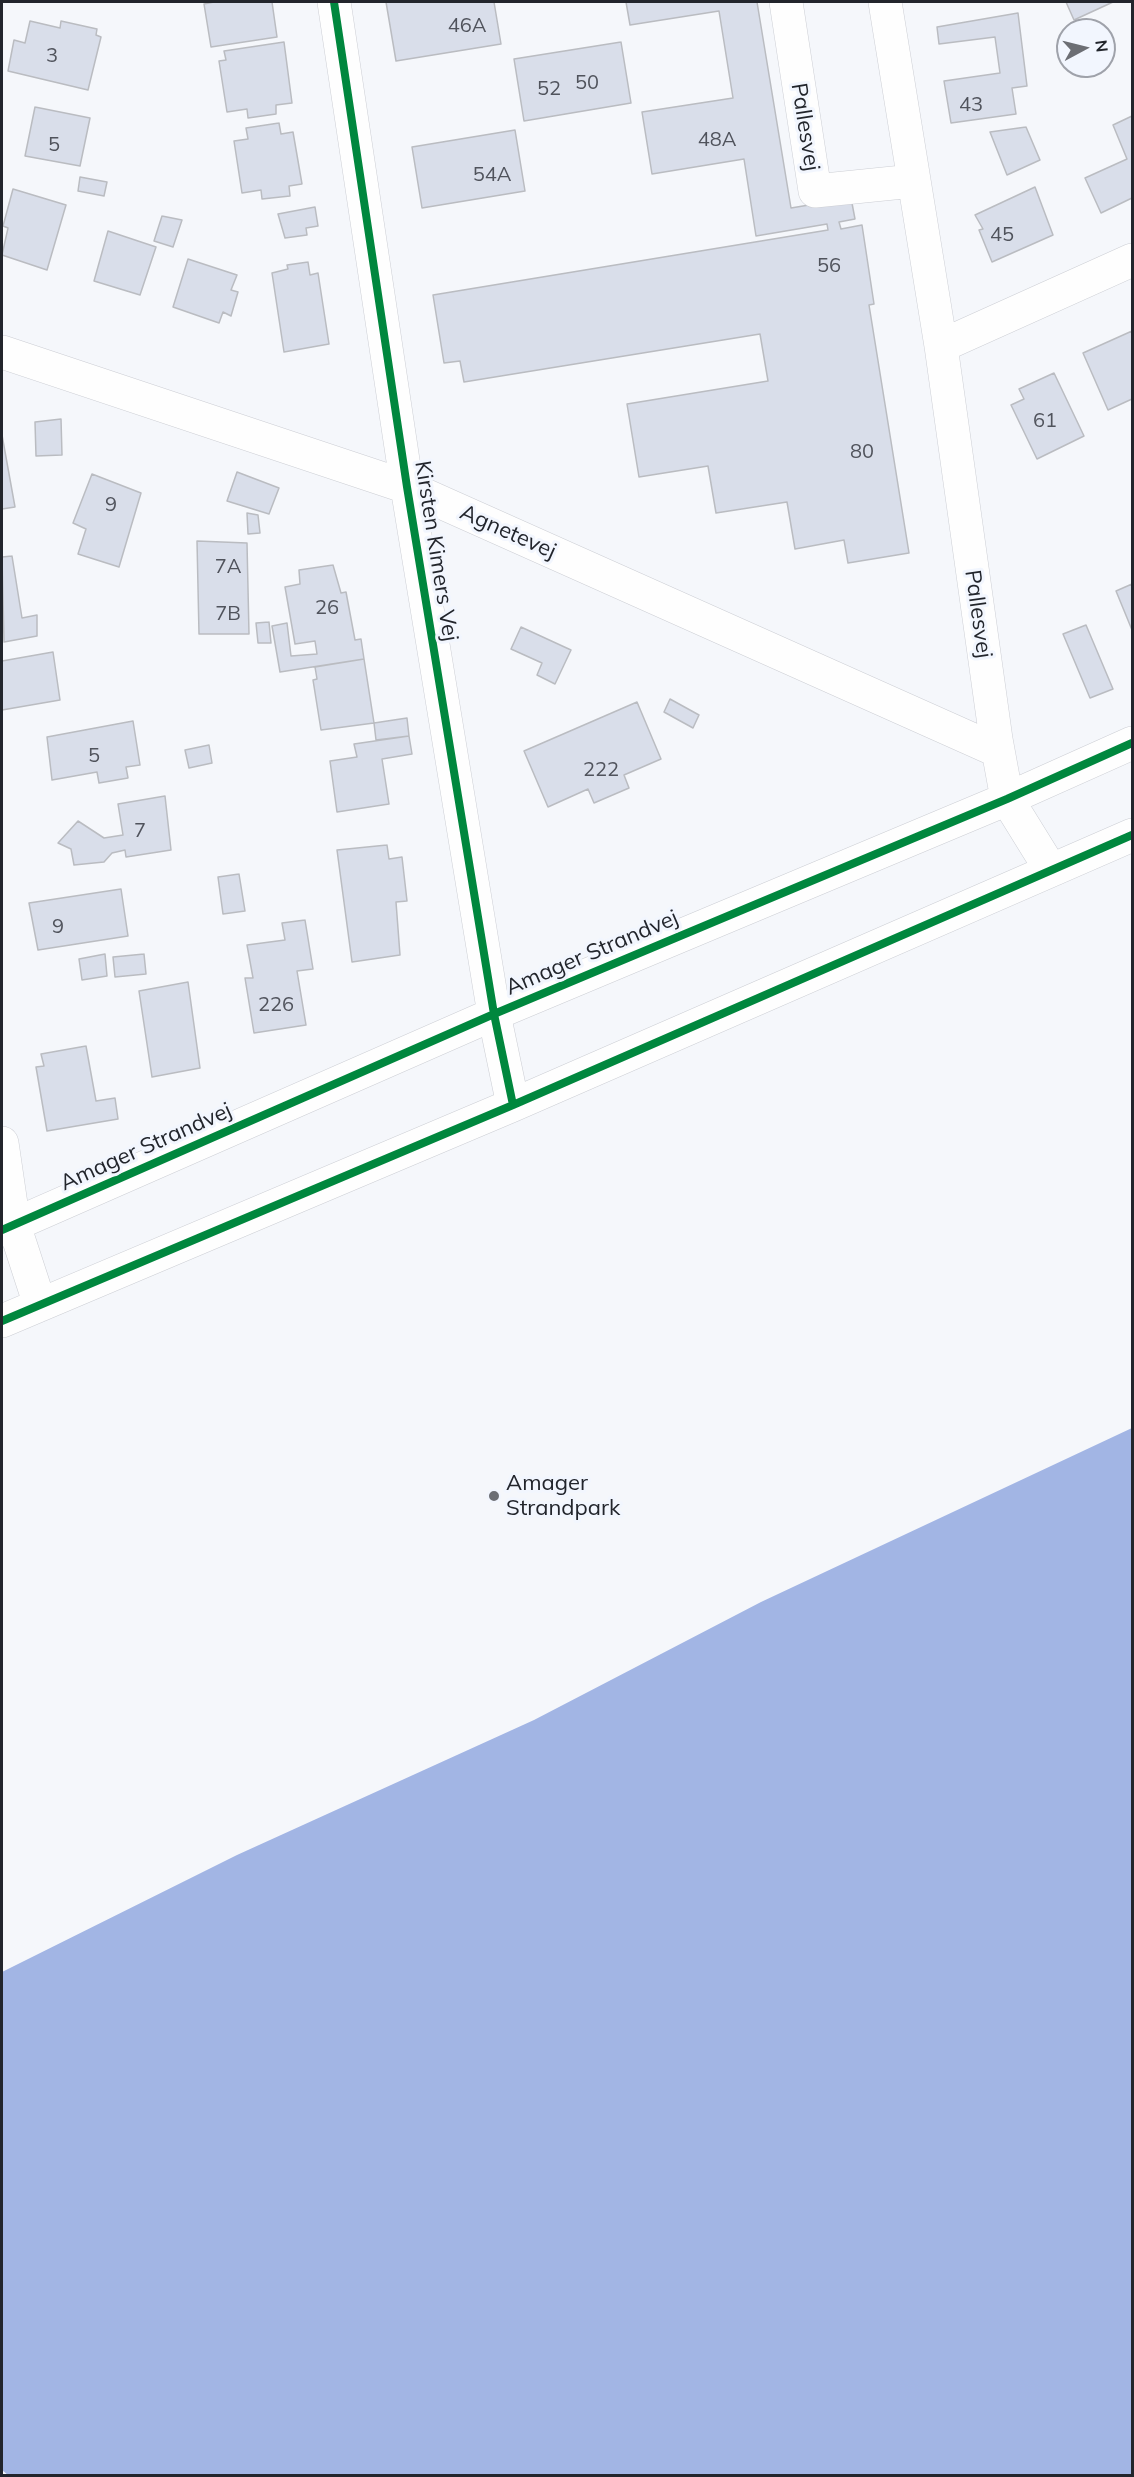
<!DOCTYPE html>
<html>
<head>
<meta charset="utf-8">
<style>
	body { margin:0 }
	#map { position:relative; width:1134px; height:2477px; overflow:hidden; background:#f5f7fb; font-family:Mulish,sans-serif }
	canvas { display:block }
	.frame { position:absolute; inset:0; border:3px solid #22252c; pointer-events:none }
	.north { position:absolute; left:1056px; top:18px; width:60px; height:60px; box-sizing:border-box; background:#f2f6fe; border:2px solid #9fa2aa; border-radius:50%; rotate:83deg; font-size:16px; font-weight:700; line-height:24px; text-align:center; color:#22252c }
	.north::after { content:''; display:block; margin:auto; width:21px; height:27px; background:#6c6e74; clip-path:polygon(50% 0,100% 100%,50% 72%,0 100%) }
</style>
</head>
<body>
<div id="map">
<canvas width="1134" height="2477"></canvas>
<div class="frame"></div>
<div class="north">N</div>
</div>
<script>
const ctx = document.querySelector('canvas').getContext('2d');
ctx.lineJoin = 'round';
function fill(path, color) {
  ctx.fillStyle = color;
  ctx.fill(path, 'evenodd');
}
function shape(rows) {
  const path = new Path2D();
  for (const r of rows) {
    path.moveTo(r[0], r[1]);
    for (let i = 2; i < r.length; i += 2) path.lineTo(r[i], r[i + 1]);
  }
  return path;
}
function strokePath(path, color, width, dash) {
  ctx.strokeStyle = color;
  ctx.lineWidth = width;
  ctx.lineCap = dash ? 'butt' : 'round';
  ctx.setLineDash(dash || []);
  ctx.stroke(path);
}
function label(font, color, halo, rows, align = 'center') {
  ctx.font = font + ' Mulish,sans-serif';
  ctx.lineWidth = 6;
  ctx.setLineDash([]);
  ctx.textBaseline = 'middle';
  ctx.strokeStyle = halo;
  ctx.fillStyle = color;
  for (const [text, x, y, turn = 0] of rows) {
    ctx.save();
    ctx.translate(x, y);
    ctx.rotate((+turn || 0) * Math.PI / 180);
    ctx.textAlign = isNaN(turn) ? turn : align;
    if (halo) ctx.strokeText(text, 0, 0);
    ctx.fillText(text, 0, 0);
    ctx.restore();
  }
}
fill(shape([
	[1132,1428,1132,2475,9,2476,2,2470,2,1972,237,1855,534,1720,761,1602]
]), '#a2b5e4');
const building = shape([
	[214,2,272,2,277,37,211,47,204,4,214,2],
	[386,2,494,2,501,44,396,61,386,2],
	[626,2,757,2,791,208,851,198,855,219,839,222,841,229,862,225,874,304,869,305,909,553,848,563,844,540,795,549,787,502,716,513,708,466,639,477,627,404,768,381,760,334,464,382,460,361,444,363,433,295,828,230,827,224,756,236,744,159,652,174,642,112,733,98,719,11,630,25,626,2],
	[1066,2,1113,2,1074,20,1066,2],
	[1018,13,1027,86,1012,88,1016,114,951,123,944,81,1000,73,995,37,939,44,937,27,1018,13],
	[30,21,60,28,61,21,97,29,96,35,101,37,88,90,8,71,14,40,25,43,30,21],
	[284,42,292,103,276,105,276,114,248,118,247,109,227,112,219,61,226,60,224,51,284,42],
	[621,42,631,103,524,121,514,59,621,42],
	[35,107,90,118,80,166,25,156,35,107],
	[1132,116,1132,198,1101,213,1085,178,1127,159,1113,125,1132,116],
	[279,123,281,134,293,132,302,184,289,186,290,196,262,199,261,190,242,193,234,141,248,139,246,128,279,123],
	[1026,127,1040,160,1007,175,990,132,1026,127],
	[515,130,525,191,422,208,412,147,515,130],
	[80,177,107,182,104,196,78,191,80,177],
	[1035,187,1053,235,992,262,979,230,983,229,975,215,1035,187],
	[13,189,66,205,47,270,2,255,8,228,3,226,13,189],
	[315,207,318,226,306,228,307,235,285,238,278,214,315,207],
	[162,216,182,220,173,247,154,241,162,216],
	[108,231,156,247,140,295,94,281,108,231],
	[188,259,237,275,231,290,238,292,231,316,223,312,219,323,173,307,188,259],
	[308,262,310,275,318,273,329,344,284,352,272,273,288,269,287,265,308,262],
	[1132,331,1132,399,1108,410,1083,353,1132,331],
	[1054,373,1084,436,1037,459,1011,405,1024,399,1019,389,1054,373],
	[61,419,62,455,36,456,35,422,61,419],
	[2,435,15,507,2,509,2,435],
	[237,472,279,488,269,514,227,501,237,472],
	[92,474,141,493,119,567,78,554,86,529,73,523,92,474],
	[247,513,258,515,260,533,248,534,247,513],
	[197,541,247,543,249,634,199,634,197,541],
	[12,556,22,618,37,615,37,636,4,642,2,557,12,556],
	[333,565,341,593,346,592,355,640,361,639,364,659,280,672,272,626,287,623,291,656,317,654,315,641,295,644,285,587,300,584,299,570,333,565],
	[1132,584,1132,630,1116,591,1132,584],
	[269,622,271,643,258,643,256,623,269,622],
	[1086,625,1113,689,1090,698,1063,634,1086,625],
	[521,627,571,650,555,684,537,675,542,663,511,649,521,627],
	[53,652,60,700,2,710,2,661,53,652],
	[364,659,374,723,321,730,313,680,317,679,315,667,364,659],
	[670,699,699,715,693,728,664,712,670,699],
	[637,702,661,759,624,775,629,788,594,803,588,789,548,807,524,751,637,702],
	[407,718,409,736,376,740,374,723,407,718],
	[133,721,140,765,126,767,128,778,99,783,97,772,52,780,47,737,133,721],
	[409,736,412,754,382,759,389,804,337,812,330,761,357,757,354,744,409,736],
	[209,745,212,763,189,768,185,750,209,745],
	[165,796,171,850,126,857,125,850,112,853,104,862,74,865,71,849,58,843,78,821,104,838,123,835,118,804,165,796],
	[387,845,389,859,402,857,407,901,396,902,400,955,352,962,337,850,387,845],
	[239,874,245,911,223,914,218,877,239,874],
	[121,889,128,936,38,950,29,903,121,889],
	[305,920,313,969,297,971,306,1025,254,1033,245,978,253,978,247,945,285,940,282,923,305,920],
	[105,954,107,976,82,980,79,959,105,954],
	[144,954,146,974,115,977,113,957,144,954],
	[188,982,200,1068,152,1077,139,991,188,982],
	[86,1046,96,1101,115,1098,118,1119,47,1131,36,1067,44,1066,41,1054,86,1046]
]);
fill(building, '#d9deea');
strokePath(building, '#babcc1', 1.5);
const minor = shape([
	[334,2,407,487,494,1014,513,1105],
	[786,2,815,191,913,181],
	[885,2,941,346,996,739,1007,799,1051,870],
	[941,346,1132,260],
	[2,352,407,487,998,751],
	[2,1143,14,1225,40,1305],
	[2,1230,494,1014,1007,799,1132,743],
	[2,1321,513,1105,1132,835]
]);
strokePath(minor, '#ccced4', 34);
strokePath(minor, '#fefefe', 33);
strokePath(shape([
	[334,2,407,487,494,1014,513,1105],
	[2,1230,494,1014,1007,799,1132,743],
	[2,1321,513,1105,1132,835]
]), '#00873e', 8);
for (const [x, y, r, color] of [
	[494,1496,6,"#6c6e74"]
]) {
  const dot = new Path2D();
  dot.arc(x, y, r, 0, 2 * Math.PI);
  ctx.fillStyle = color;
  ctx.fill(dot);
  strokePath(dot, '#f2f6fe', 2);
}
label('20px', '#50535c', null, [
	["46A",467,26],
	["3",52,56],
	["50",587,83],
	["52",549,89],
	["43",971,105],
	["48A",717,140],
	["5",54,145],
	["54A",492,175],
	["45",1002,235],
	["56",829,266],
	["61",1045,421],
	["80",862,452],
	["9",111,505],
	["7A",228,567],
	["26",327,608],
	["7B",228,614],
	["5",94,756],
	["222",601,770],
	["7",140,831],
	["9",58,927],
	["226",276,1005]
]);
label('22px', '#22252c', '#f2f6fe', [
	["Pallesvej",805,127,81],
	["Agnetevej",508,532,24],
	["Kirsten Kimers Vej",436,551,81],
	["Pallesvej",978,614,82],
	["Amager Strandvej",592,953,-23],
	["Amager Strandvej",146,1147,-24]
]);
label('22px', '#22252c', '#f2f6fe', [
	["Amager",506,1483],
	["Strandpark",506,1508]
], 'left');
</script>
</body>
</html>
